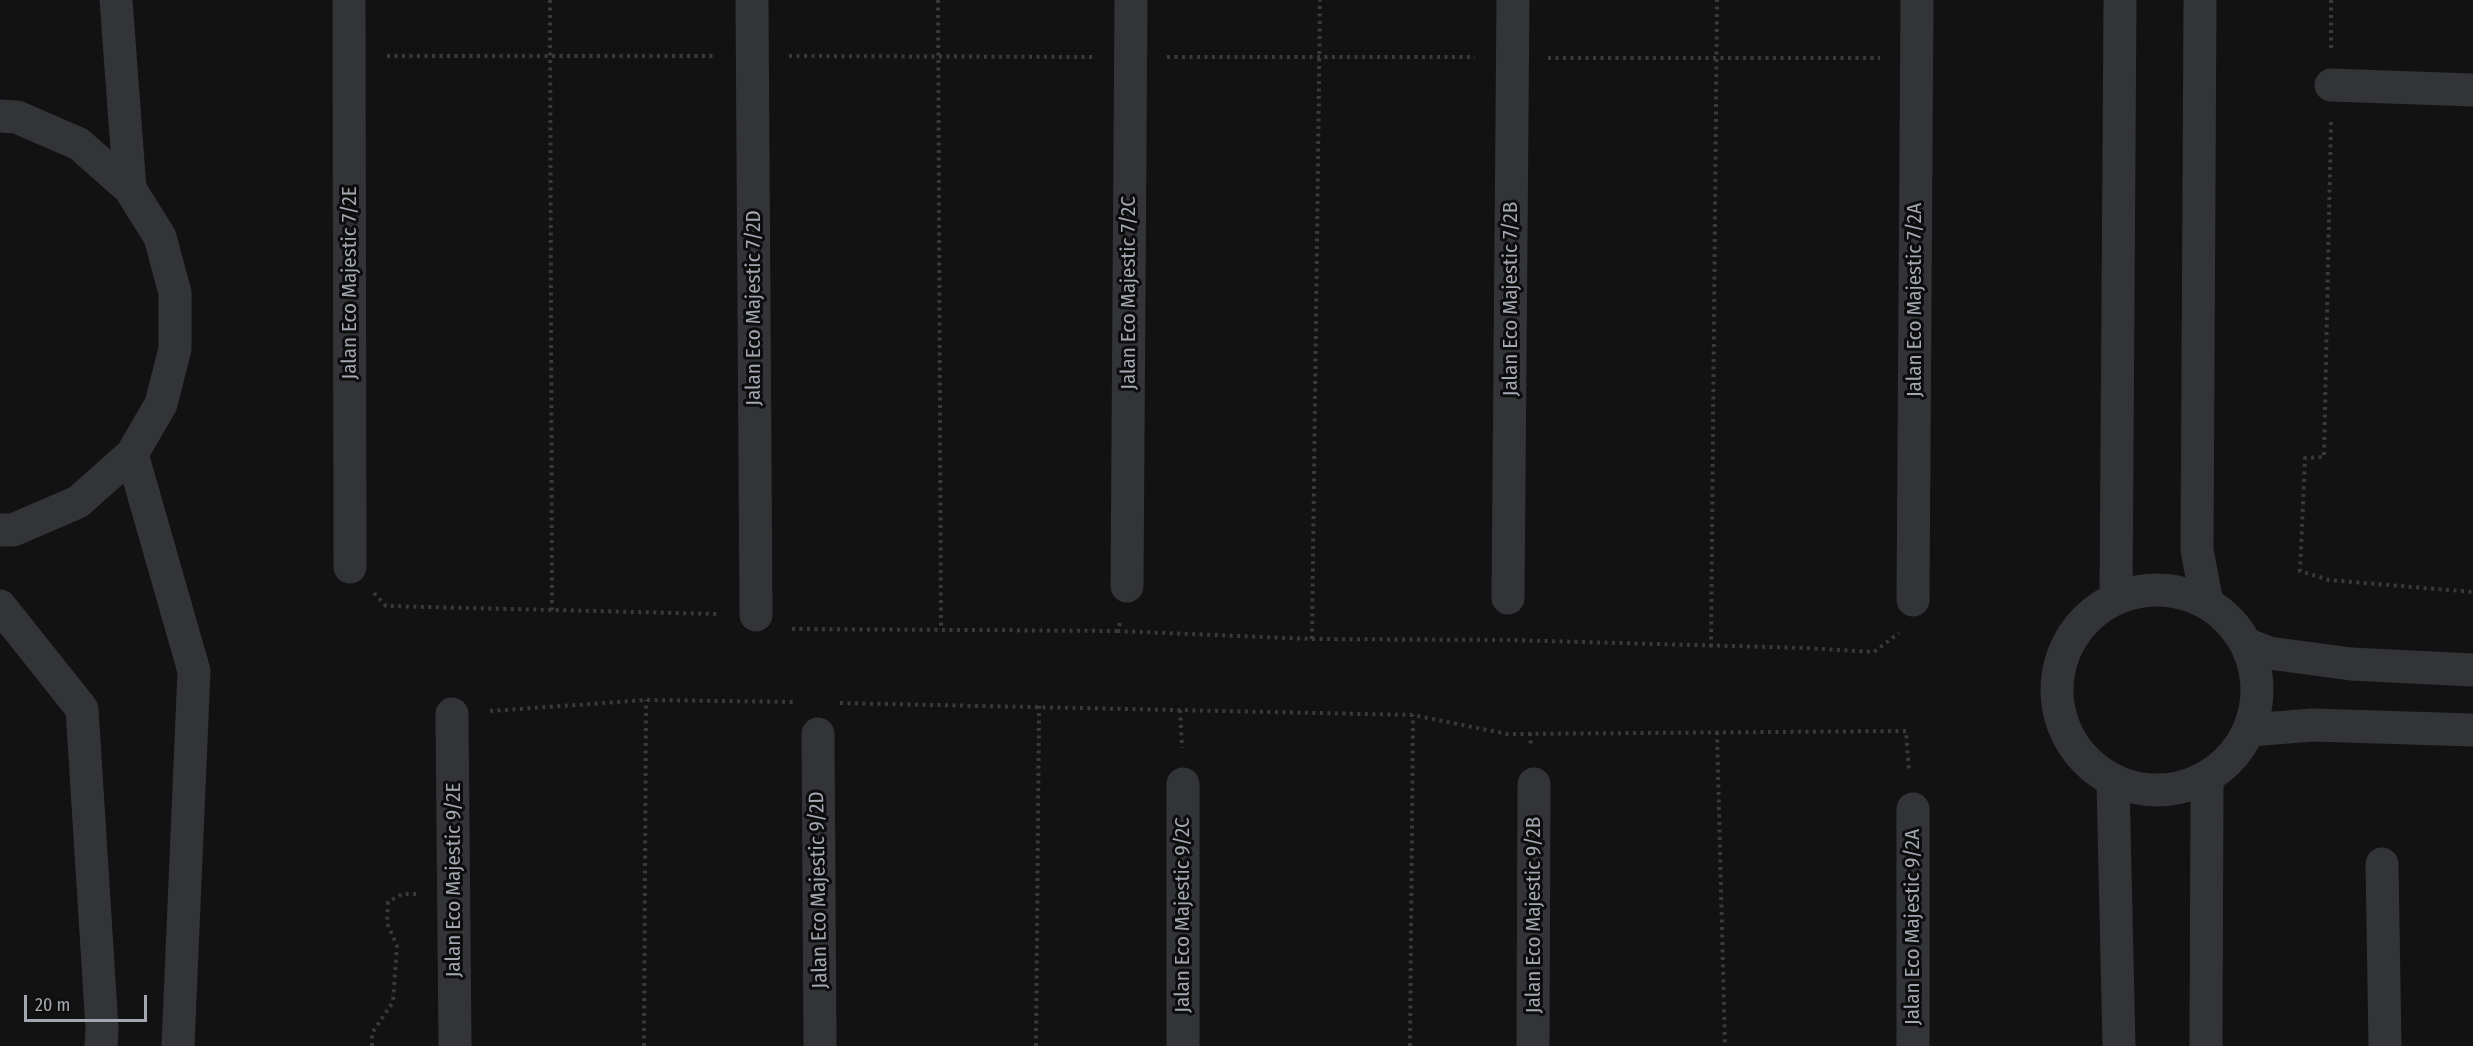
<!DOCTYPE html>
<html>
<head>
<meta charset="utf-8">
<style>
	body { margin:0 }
	#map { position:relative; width:2473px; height:1046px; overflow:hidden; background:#121213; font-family:"Fira Sans Condensed",sans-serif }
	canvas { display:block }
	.scale { position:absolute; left:24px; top:995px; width:123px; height:27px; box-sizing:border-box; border:3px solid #a4a8b2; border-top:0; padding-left:8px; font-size:18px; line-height:21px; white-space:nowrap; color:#a4a8b2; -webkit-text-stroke:4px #0d0d0e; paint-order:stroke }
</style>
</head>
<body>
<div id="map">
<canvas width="2473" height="1046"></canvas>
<div class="scale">20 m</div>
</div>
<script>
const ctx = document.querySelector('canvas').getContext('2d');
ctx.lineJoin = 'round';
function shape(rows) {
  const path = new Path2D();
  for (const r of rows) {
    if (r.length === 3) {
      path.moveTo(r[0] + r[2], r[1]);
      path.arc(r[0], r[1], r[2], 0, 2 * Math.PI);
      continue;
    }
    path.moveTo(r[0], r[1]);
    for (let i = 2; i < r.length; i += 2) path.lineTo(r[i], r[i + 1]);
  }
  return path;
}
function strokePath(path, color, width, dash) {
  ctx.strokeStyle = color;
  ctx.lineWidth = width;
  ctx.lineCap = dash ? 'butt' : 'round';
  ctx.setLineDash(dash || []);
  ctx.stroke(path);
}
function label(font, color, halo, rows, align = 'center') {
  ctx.font = font + ' "Fira Sans Condensed",sans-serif';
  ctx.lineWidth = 6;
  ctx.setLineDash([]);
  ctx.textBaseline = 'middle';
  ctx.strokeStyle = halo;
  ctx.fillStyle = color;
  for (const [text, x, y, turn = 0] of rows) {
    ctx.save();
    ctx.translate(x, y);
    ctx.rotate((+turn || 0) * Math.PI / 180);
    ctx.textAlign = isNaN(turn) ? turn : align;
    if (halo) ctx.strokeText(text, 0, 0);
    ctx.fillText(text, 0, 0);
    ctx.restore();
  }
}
strokePath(shape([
	[550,0,552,610],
	[938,0,941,630],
	[2331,0,2331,49],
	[387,56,716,56],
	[789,56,1094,57],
	[1167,57,1475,57],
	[1548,58,1880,58],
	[2331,122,2324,457,2305,458,2300,571,2329,580,2473,592],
	[374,593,386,606,718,614],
	[1120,623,1118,631,1312,639,1507,640,1806,648,1874,652,1899,633],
	[792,629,1118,631],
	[1312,639,1320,0],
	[1711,647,1717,0],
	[840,703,1413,715,1507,734,1906,731,1909,772],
	[1180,710,1182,748],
	[490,711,646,700,797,702],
	[1717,732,1725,1046],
	[1530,733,1531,747],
	[372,1046,372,1033,393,1002,397,946,387,923,388,902,402,894,417,894],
	[644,1046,646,700],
	[1036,1046,1039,706],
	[1410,1046,1413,715]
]), '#393a3e', 4, [3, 4.5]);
strokePath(shape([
	[116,0,130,189],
	[349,0,350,567],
	[752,0,756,615],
	[2200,0,2197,550,2207,603],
	[2331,85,2473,90],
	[0,116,17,117,79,144,130,189,160,237,175,293,175,349,161,404,132,454,78,502,13,530,0,530],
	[132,454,194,671,178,1046],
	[1127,586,1131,0],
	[2157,690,100],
	[1508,598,1513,0],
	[2116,598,2120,0],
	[1913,600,1917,0],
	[0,606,82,709,102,1028,101,1046],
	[2248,645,2269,653,2351,664,2473,670],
	[452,714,455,1046],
	[2250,730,2313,725,2473,730],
	[818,734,820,1046],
	[2113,782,2119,1046],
	[1183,784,1183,1046],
	[2382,864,2385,1046],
	[1533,1046,1534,784],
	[1913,1046,1913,809],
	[2206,1046,2207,779]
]), '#333437', 33);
label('21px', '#a4a8b2', '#0d0d0e', [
	["Jalan Eco Majestic 7/2E",350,283,-90],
	["Jalan Eco Majestic 7/2C",1129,293,-90],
	["Jalan Eco Majestic 7/2B",1511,299,-90],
	["Jalan Eco Majestic 7/2A",1915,300,-90],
	["Jalan Eco Majestic 7/2D",754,308,-90],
	["Jalan Eco Majestic 9/2E",454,880,-90],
	["Jalan Eco Majestic 9/2D",819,890,-91],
	["Jalan Eco Majestic 9/2C",1183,915,-90],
	["Jalan Eco Majestic 9/2B",1534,915,-90],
	["Jalan Eco Majestic 9/2A",1913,927,-90]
]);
</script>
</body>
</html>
